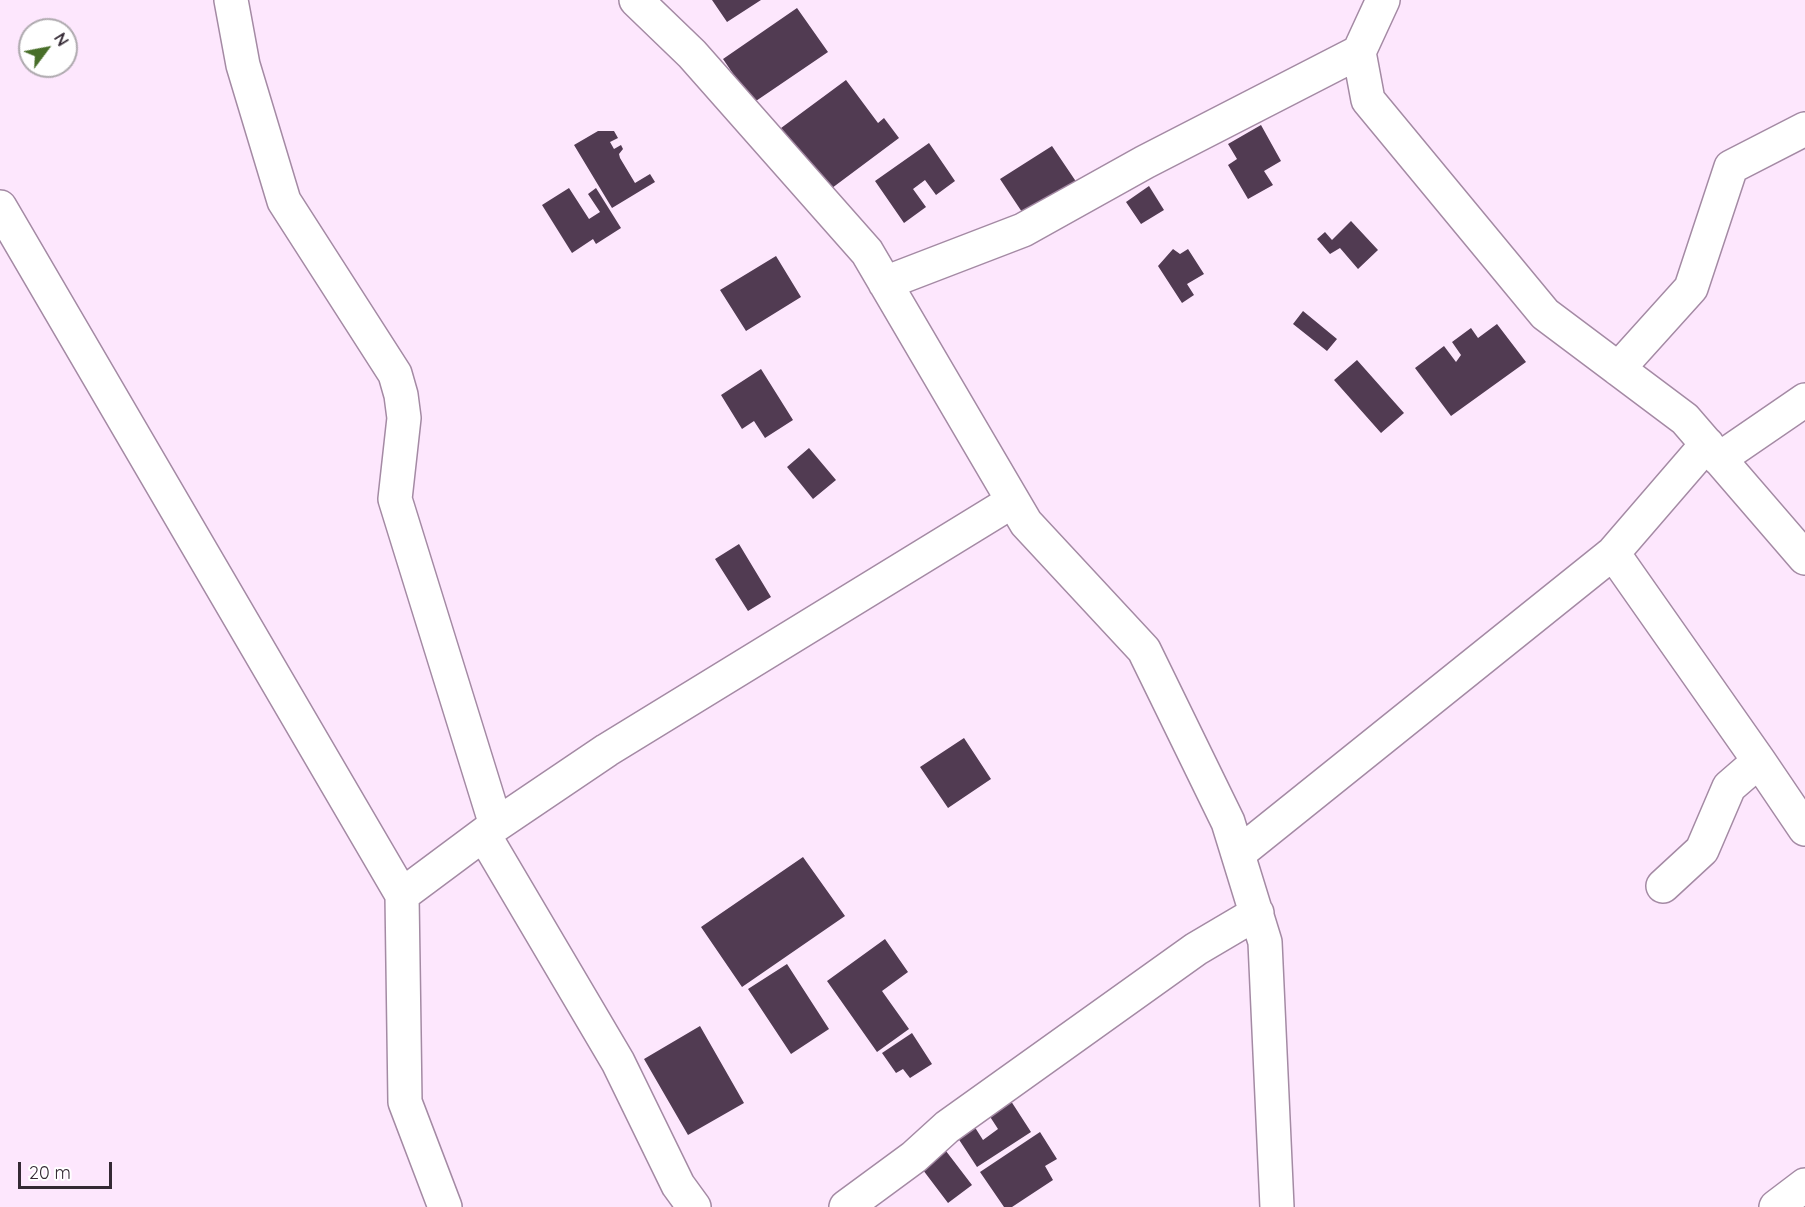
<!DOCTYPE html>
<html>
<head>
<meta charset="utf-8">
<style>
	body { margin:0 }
	#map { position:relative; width:1805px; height:1207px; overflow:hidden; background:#fde7fd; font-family:Quicksand,sans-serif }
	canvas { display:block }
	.north { position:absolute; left:18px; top:18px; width:60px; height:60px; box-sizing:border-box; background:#fff; border:2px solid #aea9ae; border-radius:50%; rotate:58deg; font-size:16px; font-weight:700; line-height:24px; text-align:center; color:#342934 }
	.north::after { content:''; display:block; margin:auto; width:21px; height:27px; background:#486e29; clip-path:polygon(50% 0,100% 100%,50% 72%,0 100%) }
	.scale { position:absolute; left:18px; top:1162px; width:94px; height:27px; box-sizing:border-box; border:3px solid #342934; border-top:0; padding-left:8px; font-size:18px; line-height:21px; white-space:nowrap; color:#342934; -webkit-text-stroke:4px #fff; paint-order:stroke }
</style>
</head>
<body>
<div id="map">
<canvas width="1805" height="1207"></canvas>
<div class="north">N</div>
<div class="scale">20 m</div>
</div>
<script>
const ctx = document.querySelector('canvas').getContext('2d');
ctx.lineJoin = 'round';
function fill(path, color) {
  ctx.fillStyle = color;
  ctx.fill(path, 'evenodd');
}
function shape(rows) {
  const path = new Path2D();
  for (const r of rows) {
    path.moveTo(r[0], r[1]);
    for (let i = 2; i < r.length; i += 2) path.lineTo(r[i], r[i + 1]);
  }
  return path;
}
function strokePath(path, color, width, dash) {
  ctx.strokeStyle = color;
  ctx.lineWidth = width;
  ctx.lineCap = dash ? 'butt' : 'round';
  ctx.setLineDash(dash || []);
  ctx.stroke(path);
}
fill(shape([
	[712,0,761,0,727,22],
	[797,8,828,52,753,103,723,59],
	[846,80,878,123,884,118,899,138,824,194,777,131],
	[1261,125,1281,161,1264,171,1273,185,1248,199,1228,165,1237,159,1228,144],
	[598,131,614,131,618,138,610,142,614,149,621,145,623,149,619,154,620,158,635,183,650,174,655,182,612,208,574,145],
	[929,143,955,181,936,195,925,180,913,189,926,207,904,223,875,181],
	[1052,146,1077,183,1024,215,1000,179],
	[1149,186,1164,210,1141,224,1126,202],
	[569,188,589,219,600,212,588,194,596,188,621,228,596,244,593,239,572,253,542,205],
	[1351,221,1378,250,1358,269,1340,248,1330,254,1317,239,1325,232,1332,240],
	[1173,249,1180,254,1188,249,1204,274,1187,284,1194,295,1182,303,1158,266],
	[776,256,801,297,746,331,720,290],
	[1303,311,1337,339,1327,351,1293,324],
	[1497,324,1526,362,1451,416,1415,368,1444,346,1456,362,1461,355,1452,342,1471,328,1478,338],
	[1357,360,1404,413,1381,433,1334,380],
	[761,369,793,420,765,438,754,421,742,429,721,395],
	[809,448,836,480,813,499,787,467],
	[739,544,771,597,748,611,715,559],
	[964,738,991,779,948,808,920,767],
	[803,857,845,916,742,987,701,927],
	[885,939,908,972,882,991,909,1029,877,1052,827,981],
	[787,964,829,1029,791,1054,748,989],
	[700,1026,744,1103,688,1135,644,1059],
	[912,1033,932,1064,910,1078,903,1069,896,1073,882,1053],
	[1009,1098,1031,1132,977,1167,952,1129,969,1118,983,1140,998,1129,987,1112],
	[1040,1132,1057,1159,1045,1166,1053,1180,1012,1207,1004,1207,980,1172],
	[946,1151,972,1185,948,1203,923,1170]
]), '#513b52');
const minor = shape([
	[231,0,243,65,284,201,395,374,401,395,404,418,395,499,496,825],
	[636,0,692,54,867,252,1026,523,1144,650,1228,822,1265,942,1277,1207],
	[1383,0,1359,52,1368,100,1545,314,1685,419,1805,558],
	[0,207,402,895],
	[885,283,1023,230,1145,162,1359,52],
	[1618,369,1691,288,1731,167,1805,129],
	[1719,459,1805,400],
	[1613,553,1759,761,1805,829],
	[484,835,618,1062,678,1185,694,1207],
	[1238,854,1613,553,1707,444],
	[1663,886,1702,850,1729,787,1759,761],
	[445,1207,405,1102,402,895,496,825,607,750,1013,501],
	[846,1207,914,1157,947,1127,1196,949,1257,913],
	[1776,1207,1805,1185]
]);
strokePath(minor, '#a48aa4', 36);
strokePath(minor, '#fff', 33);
</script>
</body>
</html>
